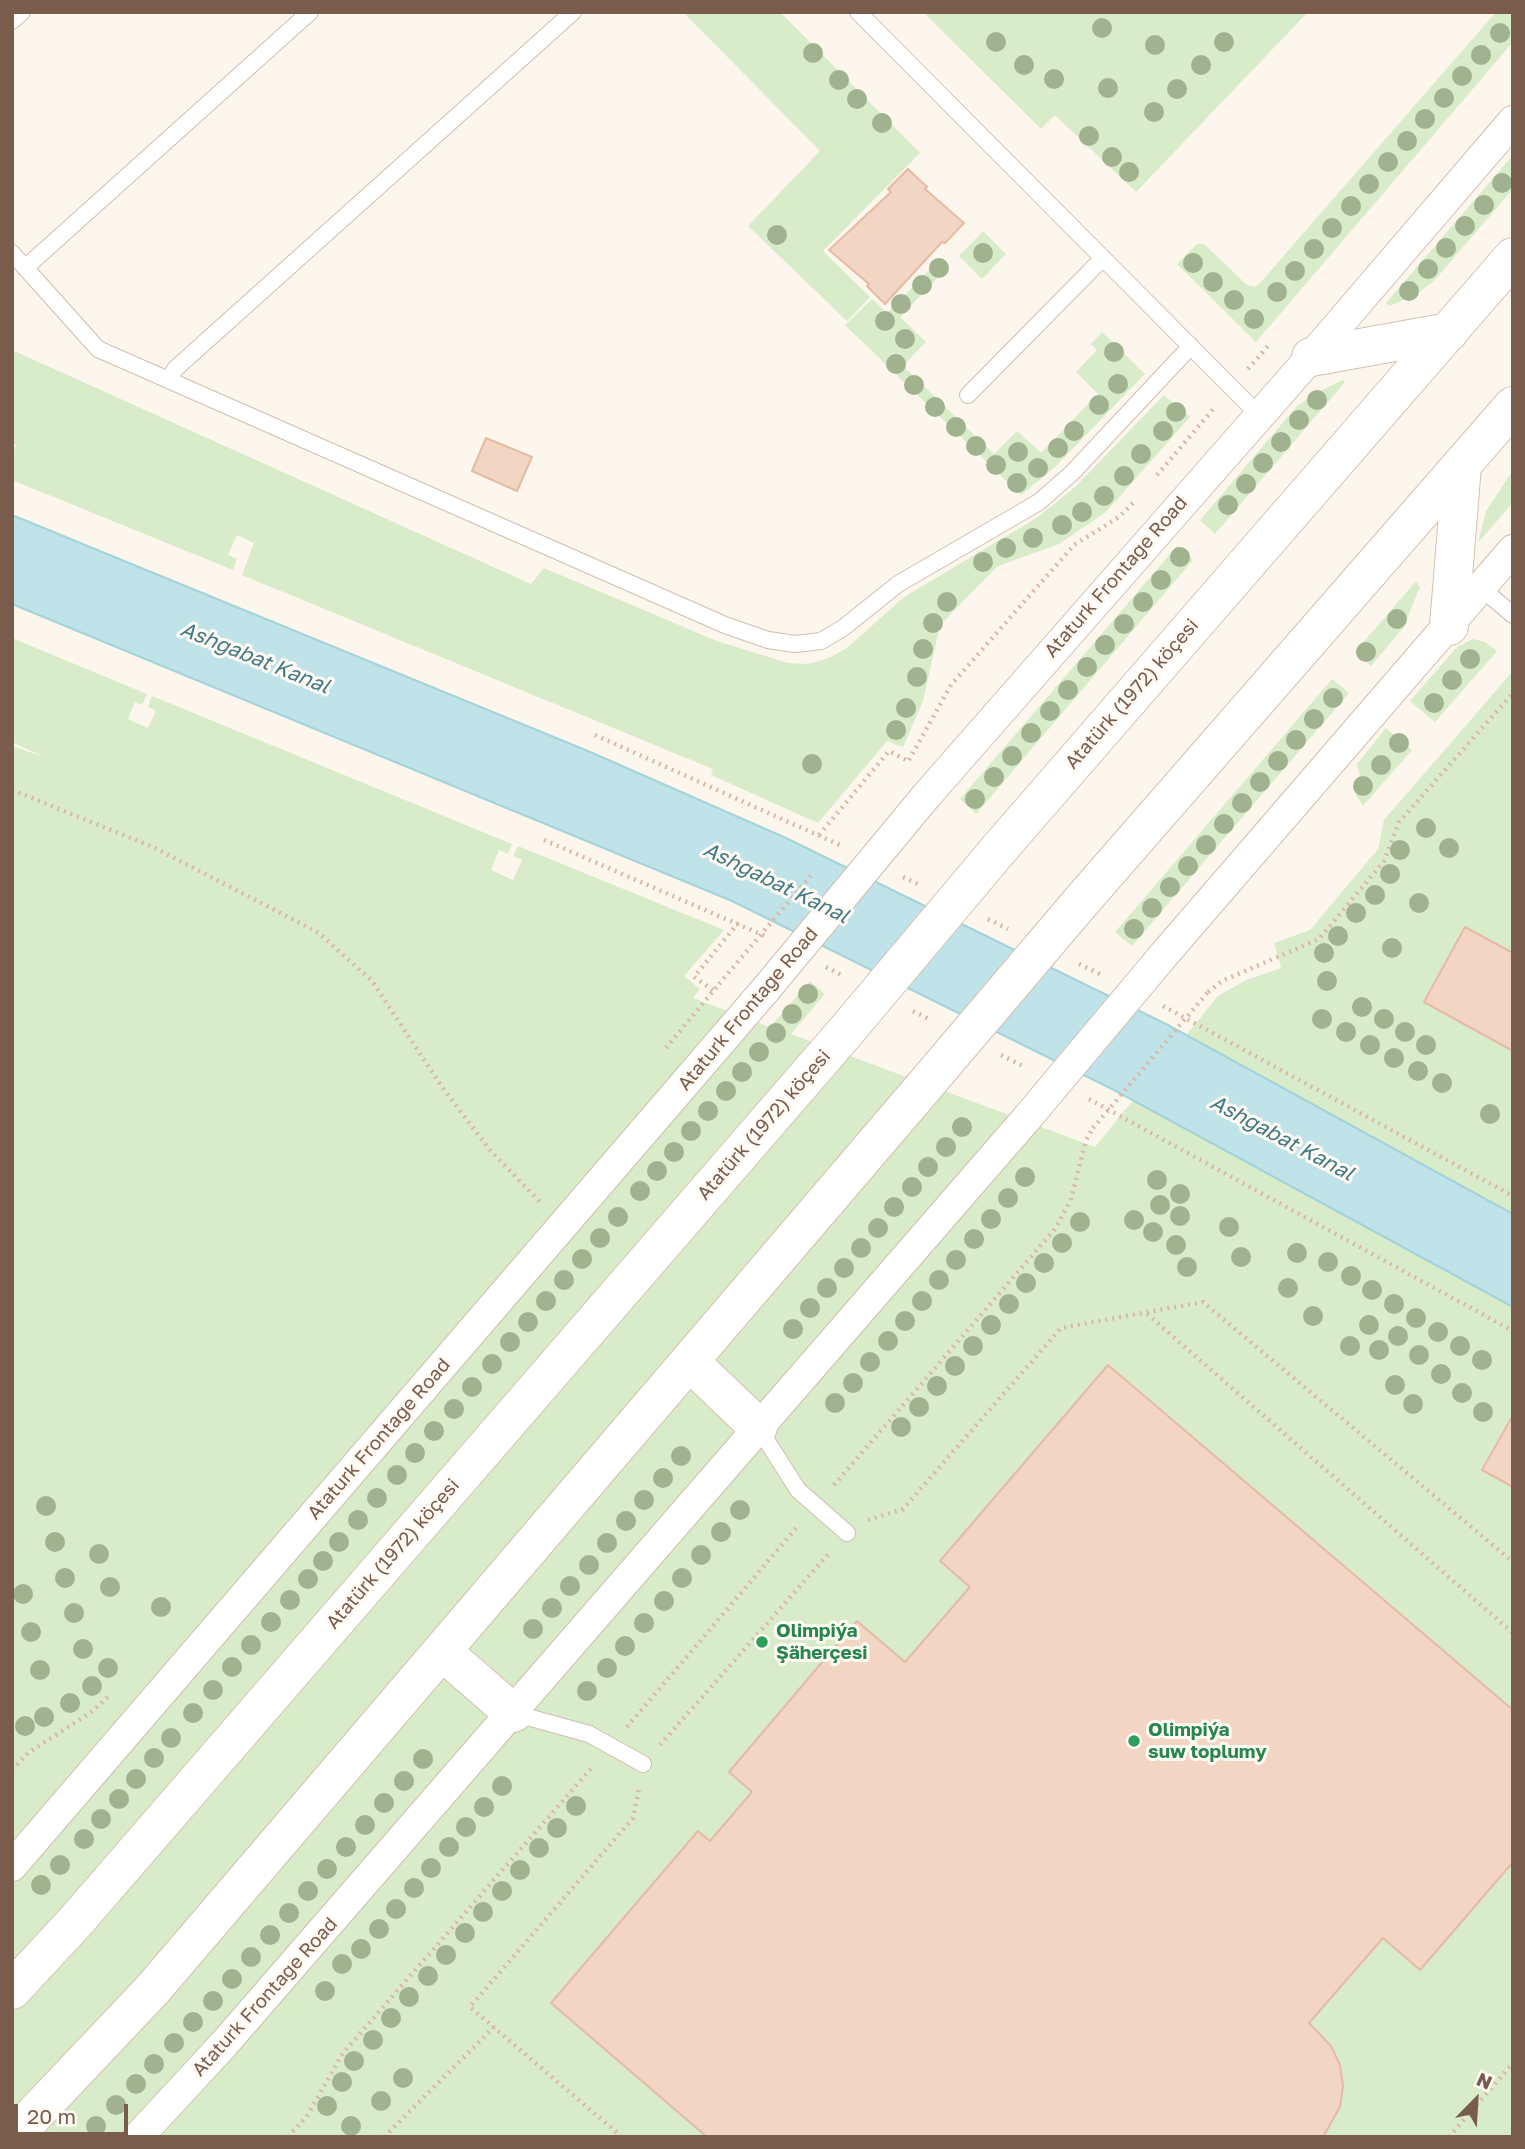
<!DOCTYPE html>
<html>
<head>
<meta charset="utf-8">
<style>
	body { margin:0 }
	#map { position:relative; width:1525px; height:2149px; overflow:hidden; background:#fdf6ec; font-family:"Golos Text",sans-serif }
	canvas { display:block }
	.frame { position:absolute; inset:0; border:14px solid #7a5c4d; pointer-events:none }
	.north { position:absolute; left:1441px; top:2065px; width:70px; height:70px; -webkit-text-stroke:5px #fffaf3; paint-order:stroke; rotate:24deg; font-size:19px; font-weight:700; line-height:28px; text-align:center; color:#7a5c4d }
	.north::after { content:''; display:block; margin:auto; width:24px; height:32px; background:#7a5c4d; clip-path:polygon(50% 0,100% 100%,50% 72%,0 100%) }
	.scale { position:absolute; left:14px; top:2104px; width:114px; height:32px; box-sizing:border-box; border:4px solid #7a5c4d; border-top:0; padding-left:9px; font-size:21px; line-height:24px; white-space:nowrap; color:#7a5c4d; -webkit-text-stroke:5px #fffaf3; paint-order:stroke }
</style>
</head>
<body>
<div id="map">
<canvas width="1525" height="2149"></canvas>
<div class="frame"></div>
<div class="north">N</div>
<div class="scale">20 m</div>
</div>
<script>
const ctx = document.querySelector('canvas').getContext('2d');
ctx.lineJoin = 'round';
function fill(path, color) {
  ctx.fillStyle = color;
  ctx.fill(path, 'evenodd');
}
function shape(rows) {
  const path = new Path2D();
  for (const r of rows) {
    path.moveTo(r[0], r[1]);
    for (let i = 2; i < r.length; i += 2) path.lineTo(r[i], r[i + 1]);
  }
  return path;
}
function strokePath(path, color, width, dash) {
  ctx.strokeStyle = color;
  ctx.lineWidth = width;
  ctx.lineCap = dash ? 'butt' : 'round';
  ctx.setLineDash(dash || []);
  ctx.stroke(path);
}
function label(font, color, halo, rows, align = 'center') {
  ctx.font = font + ' "Golos Text",sans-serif';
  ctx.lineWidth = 6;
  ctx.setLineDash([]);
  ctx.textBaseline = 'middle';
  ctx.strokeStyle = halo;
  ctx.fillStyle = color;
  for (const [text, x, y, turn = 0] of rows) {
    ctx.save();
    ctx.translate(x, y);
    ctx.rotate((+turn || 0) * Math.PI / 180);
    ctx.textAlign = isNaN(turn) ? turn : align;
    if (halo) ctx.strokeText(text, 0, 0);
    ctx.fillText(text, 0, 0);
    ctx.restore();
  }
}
fill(shape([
	[683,12,780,12,920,153,823,251,870,297,847,321,748,226,820,151],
	[923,12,1158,13,1308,12,1136,192,1055,115,1041,129],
	[1496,12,1513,12,1513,42,1256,342,1177,264,1197,244,1204,244,1247,285,1255,287,1260,283],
	[1513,155,1513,189,1433,282,1414,296,1389,306,1386,303],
	[983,231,1006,254,982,279,959,256],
	[941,258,948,267,900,317,926,342,903,366,994,454,1017,431,1041,453,1098,394,1076,372,1097,350,1091,344,1102,332,1145,374,1055,467,1021,495,845,325,872,299,887,313],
	[12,350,531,584,544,568,717,641,788,663,808,664,829,658,847,648,904,597,1038,517,1076,486,1164,395,1190,417,1106,512,1059,544,998,566,940,625,923,701,903,747,887,741,818,823,711,775,713,769,242,575,254,543,237,535,228,555,237,559,233,570,12,480,12,453,16,445,12,443],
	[1343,380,1345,382,1215,534,1200,520,1296,407,1312,395],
	[1513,470,1513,502,1478,543,1486,511],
	[1177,546,1193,560,976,814,960,799],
	[1416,581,1420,587,1403,628,1371,666,1355,652],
	[12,638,147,694,142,705,135,702,128,719,148,728,156,711,148,707,152,696,512,844,508,854,499,850,491,870,513,880,522,860,513,856,518,846,724,930,684,976,700,989,693,998,770,1027,810,981,825,994,791,1034,1095,1147,1218,996,1246,980,1281,968,1274,943,1310,930,1378,849,1384,820,1513,671,1513,2137,12,2137,12,746,44,757,12,742],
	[1473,639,1485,642,1497,651,1435,722,1410,701,1457,647],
	[1332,679,1349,693,1132,946,1115,932],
	[1386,728,1412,750,1363,806,1355,793,1361,780,1357,764]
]), '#d8ecc9');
const water = shape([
	[12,515,588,751,786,838,1168,1025,1513,1214,1513,1307,1116,1091,732,901,12,604,12,515]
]);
fill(water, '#bfe3e8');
strokePath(water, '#a5d3da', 2);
const building = shape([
	[908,169,927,187,925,189,964,223,945,243,942,242,885,304,867,286,869,284,829,250,891,192,888,189,908,169],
	[486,438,532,457,517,491,472,471,486,438],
	[1465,927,1513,953,1513,1051,1424,1002,1465,927],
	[1108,1365,1513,1710,1513,1862,1420,1970,1383,1938,1309,2023,1331,2046,1340,2065,1343,2086,1340,2107,1323,2137,707,2137,551,2003,698,1831,710,1841,752,1792,729,1772,857,1621,905,1662,970,1587,940,1561,1108,1365],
	[1513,1415,1513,1487,1482,1470,1513,1415]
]);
fill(building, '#f3d5c3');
strokePath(building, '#e6bba3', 2);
const lane = shape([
	[858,12,1259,415],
	[12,21,22,12],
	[12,253,98,349,725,625,768,640,795,644,821,641,843,628,898,584,1039,502,1072,473,1191,346],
	[25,268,310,12],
	[169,380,175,369,573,12],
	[968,395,1103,258],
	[1481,588,1513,615],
	[758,1427,798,1490,847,1533],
	[513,1713,589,1734,643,1764]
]);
const street = shape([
	[927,795,1311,357,1513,121],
	[1162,957,1513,550],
	[12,1866,766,989],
	[138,2137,224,2044,1028,1117]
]);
const secondary = shape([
	[1311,357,1449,332],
	[1449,626,1462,465],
	[999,849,1513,257],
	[1079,904,1513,406],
	[690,1362,758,1427],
	[443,1652,513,1713],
	[12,1990,76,1921,847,1030],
	[13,2137,153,1989,933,1076]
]);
strokePath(lane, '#d1beb0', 18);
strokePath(street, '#d1beb0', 32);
strokePath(secondary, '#d6c0b0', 40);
strokePath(shape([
	[1248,369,1268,346],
	[1157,475,1215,407],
	[595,735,842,846],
	[909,760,951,685,1074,545,1119,517,1133,503],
	[12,790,153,847,319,933,372,981,442,1087,489,1149,540,1202],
	[819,835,889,751,908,761],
	[544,840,765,936],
	[903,877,920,885],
	[988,919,1008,929],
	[1079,964,1102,975],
	[826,967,843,976],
	[713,990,694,977,738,923],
	[1208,992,1222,981,1319,939,1384,861,1399,822,1513,693],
	[1163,1006,1513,1196],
	[913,1011,931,1020],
	[666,1048,719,984],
	[1001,1055,1025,1067],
	[1089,1099,1513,1331],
	[1147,1314,1513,1633],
	[834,1485,1055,1229,1071,1199,1086,1140,1093,1128],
	[868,1520,903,1509,1061,1328,1203,1302,1513,1562],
	[627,1727,798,1526],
	[660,1745,830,1552],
	[12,1770,28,1753,90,1713,111,1694],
	[288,2137,307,2116,343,2053,594,1765],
	[384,2137,494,2027],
	[622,2137,470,2007,633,1818,639,1789],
	[1449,2137,1513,2063]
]), '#d9b8a5', 4.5, [2, 5]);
strokePath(lane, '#fff', 16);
strokePath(street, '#fff', 30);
strokePath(secondary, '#fff', 38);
const streetBridge = shape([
	[766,989,927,795],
	[1028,1117,1162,957]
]);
const secondaryBridge = shape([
	[847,1030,999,849],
	[933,1076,1079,904]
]);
strokePath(streetBridge, '#d1beb0', 32, []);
strokePath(secondaryBridge, '#d6c0b0', 40, []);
strokePath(shape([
	[719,984,813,873],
	[1093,1128,1208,992]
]), '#d9b8a5', 4.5, [2, 5]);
strokePath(streetBridge, '#fff', 30);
strokePath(secondaryBridge, '#fff', 38);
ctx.fillStyle = '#a0b28e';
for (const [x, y] of [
	[1102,28],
	[1500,33],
	[996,42],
	[1224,42],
	[1155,45],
	[813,53],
	[1481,55],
	[1024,65],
	[1201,65],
	[1462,76],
	[1054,79],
	[839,80],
	[1108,88],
	[1177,89],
	[1444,98],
	[857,99],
	[1154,112],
	[1425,119],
	[882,123],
	[1089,136],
	[1407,141],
	[1112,157],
	[1388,162],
	[1129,172],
	[1502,183],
	[1369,184],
	[1484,205],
	[1351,206],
	[1465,226],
	[1332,228],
	[777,235],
	[1446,248],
	[1314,249],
	[983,253],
	[1193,263],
	[939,268],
	[1428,269],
	[1295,271],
	[1213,282],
	[922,285],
	[1409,291],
	[1277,292],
	[1234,300],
	[901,304],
	[1254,319],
	[885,321],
	[905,339],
	[1114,352],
	[896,364],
	[1118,384],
	[914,385],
	[1317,400],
	[1099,405],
	[935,407],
	[1176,412],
	[1299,420],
	[956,427],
	[1074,431],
	[1163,431],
	[1281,442],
	[976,446],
	[1058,448],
	[1018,452],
	[1141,454],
	[1263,463],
	[996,465],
	[1038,468],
	[1124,476],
	[1017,483],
	[1246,484],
	[1104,496],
	[1228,505],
	[1082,512],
	[1062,525],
	[1033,538],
	[1006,548],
	[1180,557],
	[983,562],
	[1161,580],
	[947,602],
	[1143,602],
	[1397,619],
	[933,623],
	[1124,624],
	[1105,645],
	[923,649],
	[1366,652],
	[1470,659],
	[1087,667],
	[917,677],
	[1452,680],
	[1068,690],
	[1333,698],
	[1434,703],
	[906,708],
	[1050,711],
	[1314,719],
	[896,730],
	[1031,733],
	[1296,740],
	[1399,743],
	[1012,756],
	[1278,761],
	[812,764],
	[1381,765],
	[994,777],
	[1260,782],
	[1363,786],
	[975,799],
	[1242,803],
	[1224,824],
	[1426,828],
	[1206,845],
	[1449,848],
	[1400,850],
	[1188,866],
	[1390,874],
	[1170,887],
	[1375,895],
	[1419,903],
	[1152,908],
	[1356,913],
	[1134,929],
	[1338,936],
	[1392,948],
	[1324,953],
	[1327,981],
	[808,994],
	[1362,1007],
	[792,1014],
	[1322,1019],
	[1384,1019],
	[1346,1032],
	[1405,1032],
	[776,1033],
	[1370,1045],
	[1426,1045],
	[759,1052],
	[1394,1058],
	[1418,1071],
	[742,1072],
	[1442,1083],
	[726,1091],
	[708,1111],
	[1490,1114],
	[962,1127],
	[691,1131],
	[946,1147],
	[674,1152],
	[928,1167],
	[657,1171],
	[1025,1177],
	[1157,1180],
	[912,1187],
	[640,1191],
	[1180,1194],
	[1008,1198],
	[1160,1205],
	[894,1207],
	[1180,1216],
	[618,1217],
	[991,1219],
	[1134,1220],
	[1080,1222],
	[1229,1227],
	[878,1228],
	[1153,1232],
	[600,1238],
	[974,1239],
	[1062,1243],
	[1176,1245],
	[861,1248],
	[1297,1253],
	[1241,1257],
	[582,1259],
	[956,1260],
	[1328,1262],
	[1044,1263],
	[1187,1267],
	[844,1268],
	[1351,1276],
	[564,1280],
	[939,1280],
	[1026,1283],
	[827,1288],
	[1288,1288],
	[1372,1290],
	[546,1301],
	[922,1301],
	[1009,1304],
	[1394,1304],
	[810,1308],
	[1313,1316],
	[1416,1318],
	[905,1321],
	[528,1322],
	[991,1325],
	[1369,1325],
	[793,1329],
	[1438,1332],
	[1398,1336],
	[888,1341],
	[510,1342],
	[973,1346],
	[1350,1346],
	[1460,1346],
	[1379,1350],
	[1419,1355],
	[1482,1360],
	[870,1362],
	[492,1364],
	[955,1366],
	[1441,1374],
	[853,1383],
	[1395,1385],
	[937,1386],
	[472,1387],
	[1462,1393],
	[835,1403],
	[1413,1404],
	[919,1407],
	[454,1409],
	[1483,1412],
	[901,1427],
	[434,1431],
	[415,1453],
	[681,1456],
	[397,1475],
	[663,1478],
	[377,1498],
	[644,1500],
	[46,1506],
	[740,1510],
	[358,1520],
	[626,1521],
	[721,1532],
	[55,1542],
	[339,1542],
	[607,1543],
	[99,1554],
	[701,1555],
	[323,1561],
	[589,1565],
	[65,1578],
	[682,1578],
	[308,1579],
	[570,1586],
	[110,1587],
	[23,1594],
	[290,1600],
	[664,1601],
	[161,1607],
	[552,1608],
	[74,1613],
	[271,1622],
	[644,1623],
	[533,1629],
	[31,1632],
	[251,1645],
	[625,1646],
	[83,1649],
	[232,1667],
	[108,1668],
	[607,1668],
	[40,1670],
	[92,1686],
	[213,1690],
	[587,1691],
	[70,1703],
	[193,1713],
	[44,1717],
	[25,1726],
	[171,1738],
	[154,1758],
	[423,1759],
	[136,1779],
	[404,1781],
	[502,1786],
	[119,1799],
	[384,1803],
	[576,1806],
	[484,1807],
	[101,1819],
	[365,1825],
	[466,1827],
	[557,1828],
	[84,1839],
	[346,1847],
	[449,1847],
	[539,1848],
	[60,1865],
	[431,1868],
	[327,1869],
	[520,1870],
	[41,1885],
	[414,1888],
	[308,1891],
	[502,1891],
	[396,1909],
	[483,1912],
	[289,1913],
	[379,1929],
	[465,1933],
	[270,1935],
	[361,1949],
	[446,1955],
	[251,1957],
	[342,1964],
	[428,1976],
	[232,1979],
	[325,1991],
	[409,1997],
	[213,2001],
	[391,2018],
	[193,2022],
	[373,2040],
	[174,2043],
	[354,2061],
	[154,2064],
	[403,2078],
	[342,2082],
	[136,2084],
	[381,2101],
	[116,2105],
	[327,2106],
	[96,2126],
	[351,2126]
]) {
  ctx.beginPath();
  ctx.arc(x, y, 10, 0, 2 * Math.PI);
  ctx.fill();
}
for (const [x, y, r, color] of [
	[762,1642,7,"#2e9e5b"],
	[1134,1741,7,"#2e9e5b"]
]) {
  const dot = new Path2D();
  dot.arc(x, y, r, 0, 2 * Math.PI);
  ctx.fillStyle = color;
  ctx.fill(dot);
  strokePath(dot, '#fffaf3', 2.5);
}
label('19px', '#7a5c4d', '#fffaf3', [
	["Ataturk Frontage Road",1116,577,-49],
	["Atatürk (1972) köçesi",1132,694,-49],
	["Ataturk Frontage Road",748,1009,-50],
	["Atatürk (1972) köçesi",764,1125,-49],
	["Ataturk Frontage Road",379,1439,-49],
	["Atatürk (1972) köçesi",393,1554,-49],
	["Ataturk Frontage Road",265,1997,-48]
]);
label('bold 19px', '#27864d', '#fffaf3', [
	["Olimpiýa",776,1631],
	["Şäherçesi",776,1653],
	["Olimpiýa",1148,1730],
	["suw toplumy",1148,1752]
], 'left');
label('italic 21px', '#437c86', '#fffaf3', [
	["Ashgabat Kanal",255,658,22],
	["Ashgabat Kanal",776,883,26],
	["Ashgabat Kanal",1282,1138,28]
]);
</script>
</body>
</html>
